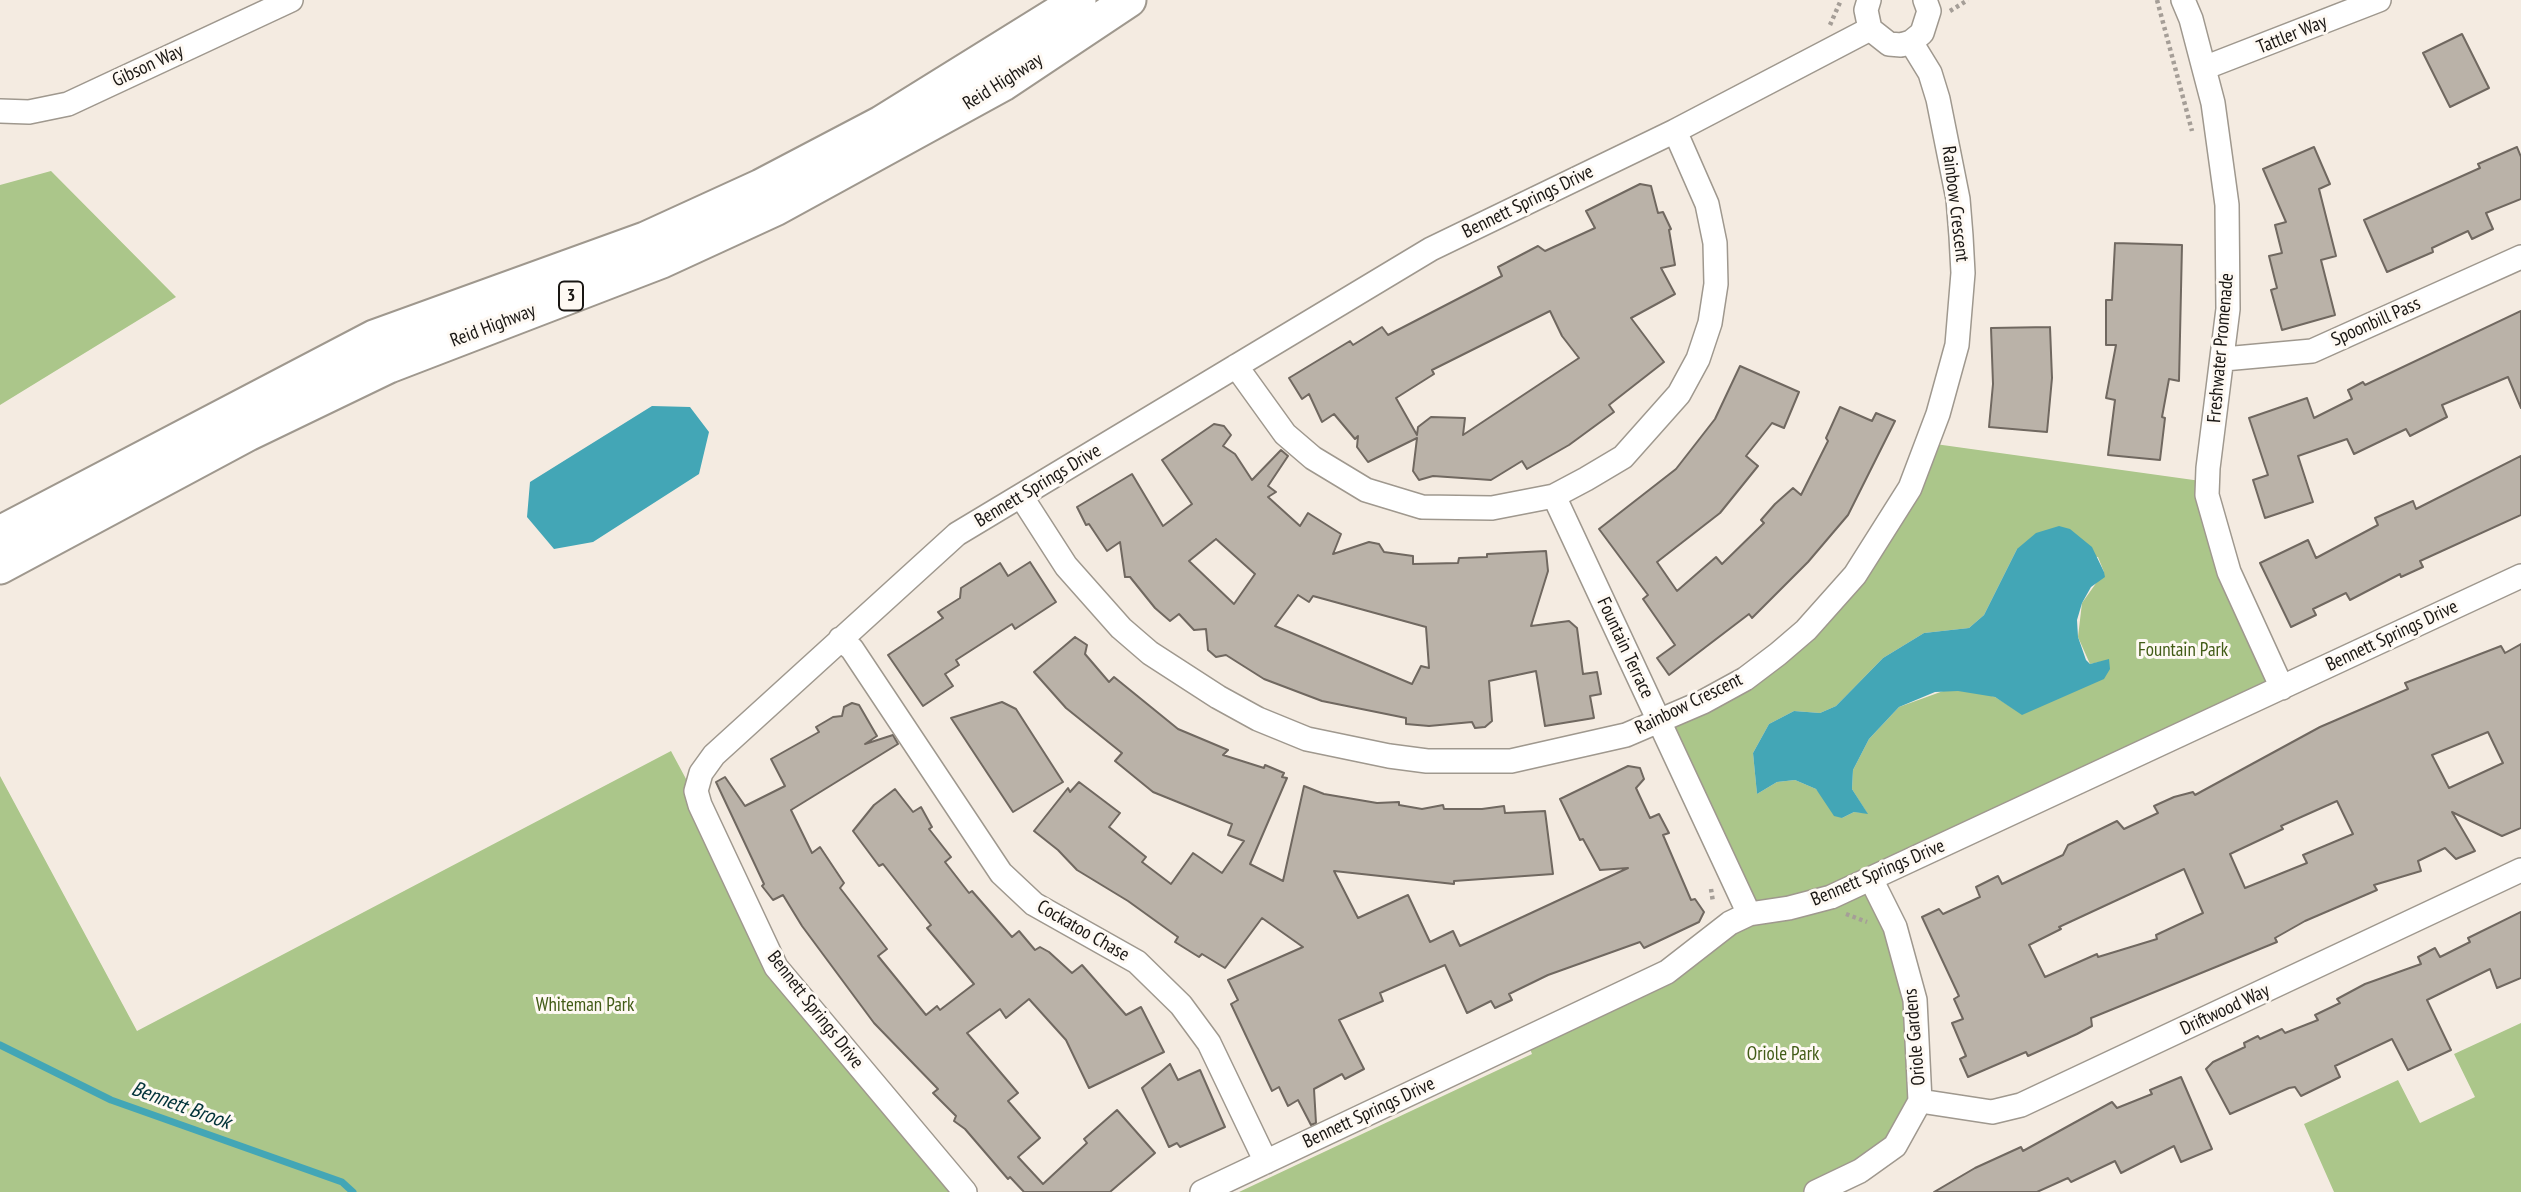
<!DOCTYPE html>
<html>
<head>
<meta charset="utf-8">
<style>
	body { margin:0 }
	canvas { display:block; background:#f4ebe1 }
</style>
</head>
<body>
<canvas width="2521" height="1192"></canvas>
<script>
const ctx = document.querySelector('canvas').getContext('2d');
ctx.lineJoin = 'round';
function fill(path, color) {
  ctx.fillStyle = color;
  ctx.fill(path, 'evenodd');
}
function shape(rows) {
  const path = new Path2D();
  for (const r of rows) {
    path.moveTo(r[0], r[1]);
    for (let i = 2; i < r.length; i += 2) path.lineTo(r[i], r[i + 1]);
  }
  return path;
}
function strokePath(path, color, width, dash) {
  ctx.strokeStyle = color;
  ctx.lineWidth = width;
  ctx.lineCap = dash ? 'butt' : 'round';
  ctx.setLineDash(dash || []);
  ctx.stroke(path);
}
function label(font, color, halo, rows, align = 'center') {
  ctx.font = font + ' "PT Sans Narrow",sans-serif';
  ctx.lineWidth = 6;
  ctx.setLineDash([]);
  ctx.textBaseline = 'middle';
  ctx.strokeStyle = halo;
  ctx.fillStyle = color;
  for (const [text, x, y, turn = 0] of rows) {
    ctx.save();
    ctx.translate(x, y);
    ctx.rotate((+turn || 0) * Math.PI / 180);
    ctx.textAlign = isNaN(turn) ? turn : align;
    if (halo) ctx.strokeText(text, 0, 0);
    ctx.fillText(text, 0, 0);
    ctx.restore();
  }
}
fill(shape([
	[51,171,176,297,0,405,0,185],
	[1928,443,2208,482,2282,688,1872,879,1920,1061,1905,1130,1816,1192,1239,1192,1532,1054,1526,1039,1749,914,1660,722,1806,630],
	[2017,549,2098,557,2104,572,2082,603,2078,637,2090,664,2109,660,2016,710,1995,697,1977,692,1946,690,1899,707,1869,739,1853,770,1852,789,1867,813,1854,812,1842,818,1816,789,1795,780,1777,782,1757,794,1753,753,1769,724,1794,711,1820,713,1836,706,1883,658,1924,633,1969,628,1984,615],
	[671,751,700,805,763,945,965,1192,0,1192,0,776,137,1031],
	[2521,1023,2521,1192,2334,1192,2304,1124,2398,1080,2420,1123,2475,1097,2454,1054]
]), '#abc68a');
fill(shape([
	[652,406,690,407,709,432,699,474,593,542,554,549,527,517,530,482],
	[2059,526,2070,529,2092,547,2104,572,2105,577,2091,587,2082,603,2077,620,2078,637,2086,660,2090,664,2109,659,2110,669,2104,679,2022,715,1995,697,1958,691,1935,692,1899,707,1869,739,1853,770,1852,789,1868,814,1854,812,1842,818,1834,816,1816,789,1795,780,1777,782,1757,794,1753,753,1769,724,1794,711,1820,713,1836,706,1883,658,1924,633,1969,628,1984,615,2017,549,2036,533]
]), '#43a6b6');
strokePath(shape([
	[0,1045,111,1100,342,1182,353,1192]
]), '#43a6b6', 7);
const building = shape([
	[2462,34,2489,88,2450,107,2423,53,2462,34],
	[2314,147,2330,184,2319,189,2336,256,2321,260,2335,315,2282,330,2271,290,2277,288,2269,256,2282,253,2275,225,2286,222,2263,169,2314,147],
	[2517,147,2521,157,2521,199,2486,213,2493,229,2472,239,2468,231,2432,248,2433,252,2387,272,2364,220,2480,168,2478,164,2517,147],
	[1640,184,1651,186,1658,213,1663,212,1671,229,1669,230,1675,265,1661,268,1675,294,1631,318,1664,362,1609,405,1614,412,1569,445,1527,469,1522,461,1491,480,1433,476,1419,480,1413,471,1417,438,1368,462,1357,447,1358,436,1355,439,1334,414,1322,422,1309,394,1302,399,1289,378,1350,341,1353,345,1382,327,1388,335,1502,276,1498,267,1538,246,1545,251,1595,228,1586,211,1640,184],
	[1550,311,1562,336,1579,358,1463,435,1465,418,1431,417,1418,427,1417,435,1396,398,1434,374,1432,370,1550,311],
	[2115,243,2182,245,2179,381,2169,379,2162,417,2165,418,2160,460,2108,455,2115,400,2106,398,2116,345,2106,345,2106,300,2112,300,2115,243],
	[2521,311,2521,408,2508,377,2442,405,2447,417,2410,436,2406,429,2354,454,2347,439,2298,456,2313,502,2265,518,2253,480,2268,475,2249,418,2307,398,2314,418,2352,399,2348,390,2363,382,2365,385,2521,311],
	[2050,327,2052,378,2047,432,1989,427,1993,384,1991,328,2050,327],
	[1740,366,1799,392,1784,428,1772,423,1746,456,1758,466,1720,513,1657,562,1677,591,1716,557,1722,564,1764,523,1761,520,1775,504,1793,488,1801,495,1828,441,1826,438,1840,407,1872,421,1876,413,1895,421,1848,515,1808,562,1752,618,1749,614,1669,675,1657,658,1675,645,1643,599,1648,595,1599,529,1676,469,1715,419,1740,366],
	[1214,424,1224,426,1231,435,1223,446,1235,454,1252,480,1281,450,1288,456,1268,486,1276,492,1268,497,1300,526,1308,513,1341,534,1333,554,1369,542,1379,544,1384,552,1413,556,1413,564,1458,563,1459,558,1487,557,1487,554,1546,551,1548,571,1531,626,1569,621,1577,628,1583,674,1597,672,1601,694,1590,696,1594,718,1545,726,1536,671,1489,681,1492,721,1485,727,1475,728,1472,722,1429,726,1406,724,1406,718,1322,701,1264,679,1226,655,1216,657,1208,650,1206,629,1194,630,1179,614,1170,621,1155,608,1130,577,1125,577,1120,542,1107,551,1089,524,1086,525,1077,507,1132,474,1163,526,1192,504,1162,460,1214,424],
	[1216,539,1255,574,1234,604,1189,561,1216,539],
	[1298,595,1309,602,1313,596,1426,627,1429,668,1421,666,1412,684,1275,626,1298,595],
	[2521,456,2521,515,2420,561,2423,567,2401,577,2400,574,2350,600,2346,593,2313,609,2316,615,2291,627,2260,563,2308,540,2316,558,2378,525,2375,518,2413,501,2416,509,2521,456],
	[1030,562,1056,602,1015,629,1012,624,956,660,959,665,945,674,953,686,923,706,888,655,943,618,938,612,960,598,961,588,1000,563,1008,576,1030,562],
	[1075,637,1087,645,1085,654,1109,682,1114,677,1178,729,1228,750,1223,755,1264,768,1265,765,1284,773,1282,777,1287,778,1250,864,1283,881,1304,786,1324,794,1377,803,1399,802,1399,805,1422,809,1443,805,1444,809,1482,809,1504,806,1505,813,1545,811,1553,874,1454,881,1454,884,1334,871,1358,918,1408,895,1430,942,1453,931,1460,946,1628,868,1600,870,1583,839,1580,840,1560,799,1628,766,1640,768,1644,779,1636,788,1650,818,1659,814,1669,833,1663,835,1691,900,1695,899,1704,912,1699,922,1644,948,1640,942,1548,975,1509,994,1512,1000,1495,1008,1491,1001,1467,1013,1445,965,1380,993,1383,1001,1339,1020,1364,1069,1345,1079,1342,1074,1314,1089,1316,1123,1311,1125,1298,1100,1288,1106,1279,1087,1272,1091,1231,1004,1238,1000,1228,980,1303,947,1262,918,1225,968,1202,954,1199,957,1175,942,1178,937,1128,901,1077,870,1058,850,1034,831,1068,788,1070,792,1079,782,1120,813,1109,827,1146,857,1142,862,1171,884,1193,853,1222,873,1244,841,1228,835,1232,824,1153,792,1115,761,1122,753,1066,708,1034,672,1075,637],
	[2521,644,2521,828,2502,836,2452,812,2475,851,2456,859,2445,848,2418,861,2421,871,2374,885,2377,890,2305,921,2275,938,2277,942,2091,1018,2092,1026,2077,1034,2028,1056,2026,1052,1968,1077,1960,1059,1966,1056,1952,1023,1963,1019,1954,999,1959,996,1922,917,1939,909,1943,914,1980,897,1976,887,1998,876,2002,884,2063,855,2068,845,2117,821,2124,829,2158,813,2154,806,2174,797,2193,792,2195,795,2320,727,2408,689,2405,683,2501,646,2505,653,2521,644],
	[2488,732,2503,763,2449,788,2432,755,2488,732],
	[2337,801,2353,834,2303,855,2307,863,2245,888,2230,854,2283,829,2281,826,2337,801],
	[2184,869,2203,913,2156,935,2157,939,2098,957,2097,954,2045,977,2029,945,2061,929,2059,927,2184,869],
	[1002,702,1016,709,1063,782,1013,812,951,718,1002,702],
	[852,703,859,705,877,736,865,744,893,735,898,744,791,810,812,853,820,847,844,883,840,888,887,949,878,956,926,1015,937,1006,940,1010,974,984,927,928,931,925,883,864,879,866,853,831,874,805,895,789,913,812,921,807,932,827,929,829,951,857,945,862,969,893,972,891,1012,937,1019,931,1035,950,1040,947,1049,952,1072,973,1082,965,1126,1015,1141,1007,1164,1052,1089,1088,1066,1040,1029,999,1006,1018,1000,1009,967,1033,1018,1093,1008,1101,1040,1138,1018,1157,1043,1184,1087,1143,1084,1139,1117,1110,1155,1153,1110,1192,1024,1192,1010,1177,1008,1179,965,1129,954,1121,956,1116,933,1093,938,1089,874,1023,802,926,783,895,773,900,762,886,764,884,716,782,725,777,745,806,785,786,771,759,819,732,816,727,833,717,842,716,844,707,852,703],
	[2521,912,2521,978,2497,988,2490,969,2427,1000,2451,1050,2408,1070,2392,1039,2335,1066,2340,1077,2301,1096,2295,1087,2289,1088,2230,1114,2206,1069,2213,1062,2245,1047,2244,1043,2258,1036,2260,1039,2282,1029,2285,1033,2318,1020,2315,1015,2340,1003,2337,999,2365,984,2421,964,2418,957,2435,948,2440,957,2470,942,2468,938,2521,912],
	[1170,1064,1178,1080,1200,1070,1225,1127,1180,1147,1177,1143,1169,1147,1142,1088,1170,1064],
	[2181,1077,2212,1149,2181,1162,2174,1146,2121,1173,2115,1161,2071,1182,2068,1178,2037,1192,1934,1192,1975,1168,2021,1147,2023,1151,2112,1102,2117,1108,2152,1094,2150,1090,2181,1077]
]);
fill(building, '#bab2a8');
strokePath(building, '#706860', 2);
const minor = shape([
	[1869,0,1866,10,1870,29,1889,44,1901,45,1911,42,1922,33,1929,11,1925,0],
	[2183,0,2191,19,2213,103,2227,205,2228,309,2208,468,2207,495,2229,572,2282,688],
	[2204,68,2379,0],
	[0,111,29,112,68,104,291,0],
	[2224,359,2312,351,2521,257],
	[1236,366,1285,434,1313,458,1366,490,1422,507,1492,508,1554,496,1586,479,1623,457,1679,394,1698,359,1710,323,1716,284,1715,243,1707,204,1675,131],
	[1021,496,1066,566,1121,628,1150,653,1218,697,1258,719,1307,739,1389,756,1427,761,1511,761,1626,735,1703,702,1745,679,1778,654,1806,630,1855,575,1910,488,1938,414,1957,345,1963,273,1961,236,1958,199,1938,99,1930,73,1911,42],
	[1554,496,1749,914],
	[840,639,852,649,1001,873,1034,904,1137,962,1181,1005,1209,1043,1266,1162],
	[1920,1101,1992,1112,2021,1105,2521,870],
	[965,1192,776,967,700,805,696,791,701,773,714,755,957,534,1431,249,1675,131,1870,29],
	[1202,1192,1667,972,1730,923,1749,914,1789,908,1831,897,2521,576],
	[1816,1192,1860,1171,1895,1146,1920,1101,1915,1000,1895,927,1871,879]
]);
const highway = shape([
	[0,533,374,337,645,239,761,186,881,123,1079,0],
	[0,567,248,434,389,366,662,261,775,209,1003,84,1129,0]
]);
strokePath(minor, '#9f988e', 26);
strokePath(highway, '#9f988e', 37);
strokePath(shape([
	[2157,0,2192,131],
	[1950,11,1968,0],
	[1830,25,1841,0],
	[1711,889,1713,902],
	[1846,914,1867,922]
]), '#a59e97', 4.5, [3.5, 3.5]);
strokePath(minor, '#fff', 23);
strokePath(highway, '#fff', 33);
for (const [x, y, w] of [
	[571,296,24]
]) {
  const box = new Path2D();
  box.roundRect(x - w / 2, y - 14.5, w, 29, 5);
  ctx.fillStyle = '#fef9f3';
  ctx.fill(box);
  strokePath(box, '#191613', 2);
}
label('bold 18px', '#191613', null, [
	["3",571,296]
]);
label('19px', '#191613', '#fef9f3', [
	["Tattler Way",2292,35,-22],
	["Gibson Way",148,66,-25],
	["Reid Highway",1003,82,-32],
	["Bennett Springs Drive",1528,202,-26],
	["Rainbow Crescent",1955,204,83],
	["Spoonbill Pass",2376,322,-24],
	["Reid Highway",493,326,-21],
	["Freshwater Promenade",2221,348,-85],
	["Bennett Springs Drive",1038,486,-31],
	["Bennett Springs Drive",2392,636,-25],
	["Fountain Terrace",1625,648,65],
	["Rainbow Crescent",1689,704,-26],
	["Bennett Springs Drive",1878,873,-23],
	["Cockatoo Chase",1083,931,30],
	["Bennett Springs Drive",815,1010,52],
	["Driftwood Way",2225,1010,-25],
	["Oriole Gardens",1915,1037,-95],
	["Bennett Springs Drive",1369,1113,-25]
]);
label('19px', '#425c17', '#fef9f3', [
	["Fountain Park",2183,651],
	["Whiteman Park",585,1006],
	["Oriole Park",1783,1055]
]);
label('italic 21px', '#02333a', '#fef9f3', [
	["Bennett Brook",181,1106,20]
]);
</script>
</body>
</html>
